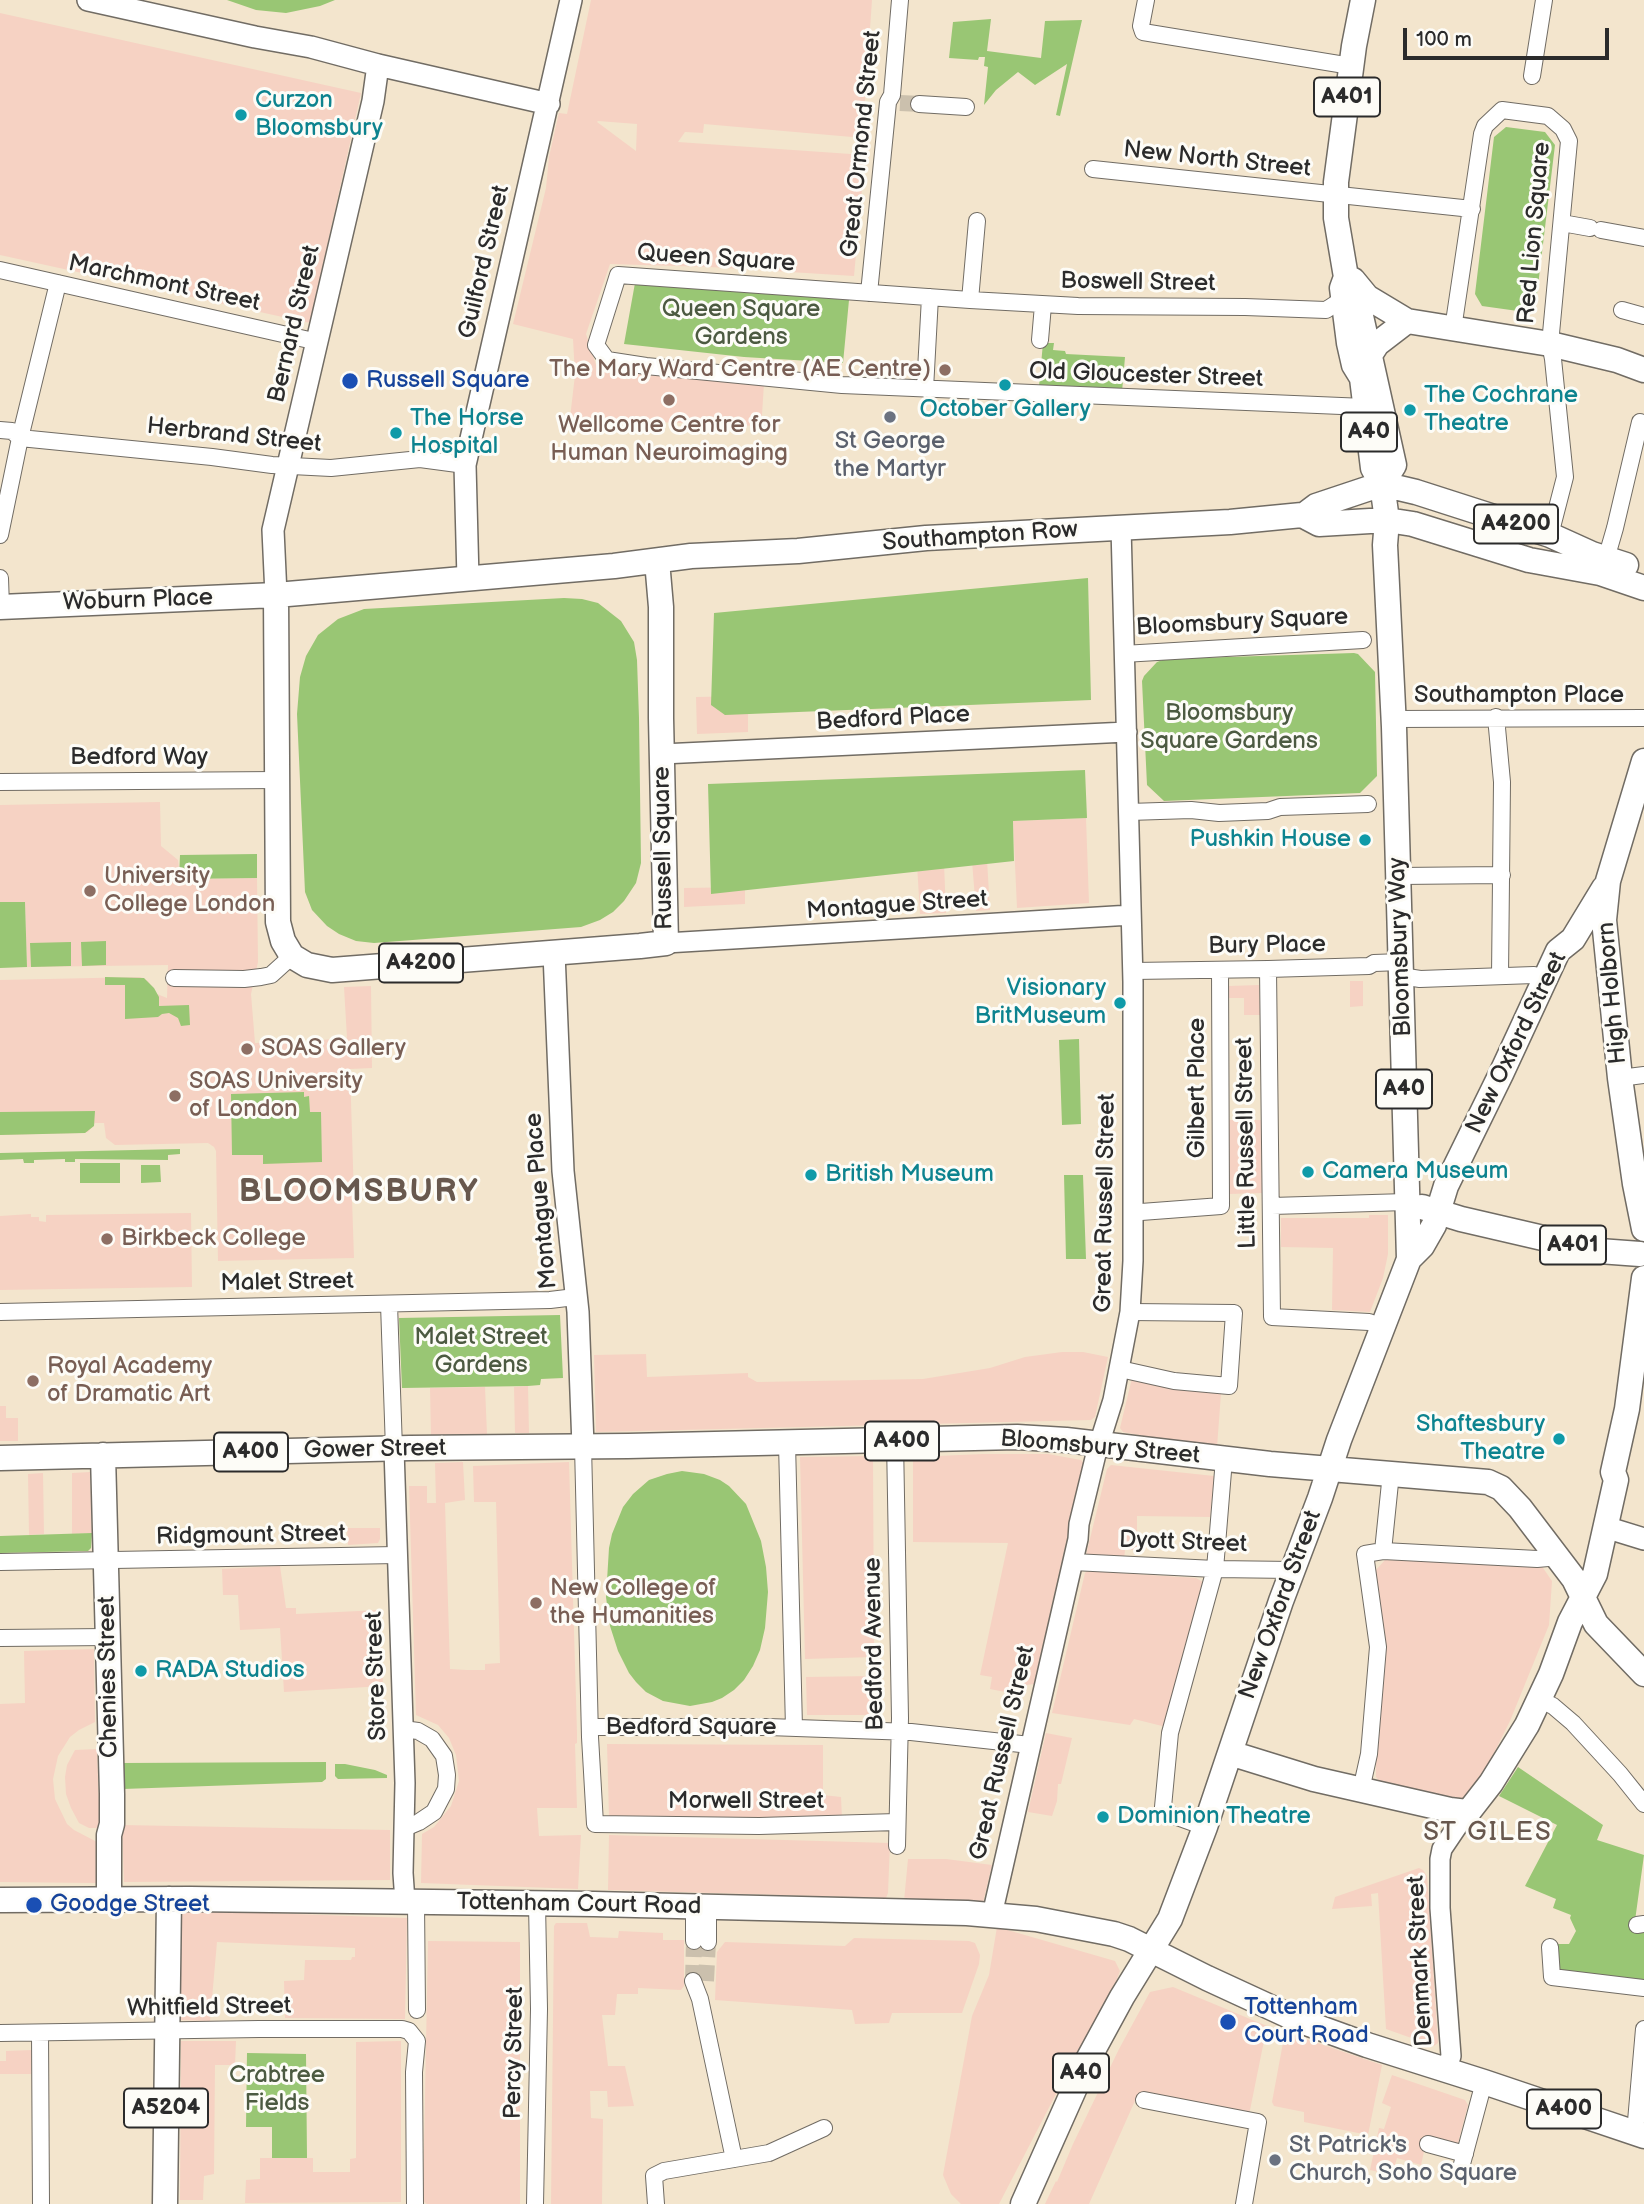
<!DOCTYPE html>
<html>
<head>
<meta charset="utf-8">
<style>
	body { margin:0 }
	#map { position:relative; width:1644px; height:2204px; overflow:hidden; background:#f3e5cd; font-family:"Balsamiq Sans",sans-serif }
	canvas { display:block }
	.scale { position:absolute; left:1403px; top:28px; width:206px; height:32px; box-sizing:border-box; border:4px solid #2b2b2b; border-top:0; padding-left:9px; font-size:21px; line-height:24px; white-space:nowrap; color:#2b2b2b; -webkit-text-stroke:5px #fdfcf7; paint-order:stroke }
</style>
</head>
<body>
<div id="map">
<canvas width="1644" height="2204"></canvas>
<div class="scale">100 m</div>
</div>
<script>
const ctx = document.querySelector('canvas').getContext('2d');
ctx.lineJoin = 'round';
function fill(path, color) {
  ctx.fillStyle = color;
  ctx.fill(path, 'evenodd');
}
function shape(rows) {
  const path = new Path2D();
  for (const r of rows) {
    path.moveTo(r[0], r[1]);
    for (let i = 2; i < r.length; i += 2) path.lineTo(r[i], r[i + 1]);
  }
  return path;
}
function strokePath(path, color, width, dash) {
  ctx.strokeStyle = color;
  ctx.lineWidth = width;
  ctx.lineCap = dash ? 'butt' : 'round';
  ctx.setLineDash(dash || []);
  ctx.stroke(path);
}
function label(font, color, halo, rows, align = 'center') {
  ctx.font = font + ' "Balsamiq Sans",sans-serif';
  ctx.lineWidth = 6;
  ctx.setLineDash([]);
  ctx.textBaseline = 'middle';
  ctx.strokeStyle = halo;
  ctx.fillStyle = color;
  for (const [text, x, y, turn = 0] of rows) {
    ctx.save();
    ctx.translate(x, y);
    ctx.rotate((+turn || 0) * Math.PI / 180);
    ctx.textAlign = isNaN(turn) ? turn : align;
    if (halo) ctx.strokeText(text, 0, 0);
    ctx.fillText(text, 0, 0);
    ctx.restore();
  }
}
fill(shape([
	[591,0,872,0,863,130,860,134,852,137,704,124,703,133,685,132,678,142,865,155,854,276,710,267,610,264,586,334,596,365,764,383,762,415,758,426,603,420,603,422,570,418,575,375,573,339,513,324,546,188,549,157,558,117,559,113,567,114],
	[598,121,637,124,636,151,597,122],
	[0,13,361,93,310,323,0,255],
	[748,696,748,732,697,734,696,697],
	[160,802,161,846,178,860,180,879,257,878,258,962,251,994,255,1043,290,1041,291,1048,308,1047,308,1041,347,1038,344,987,371,986,372,1068,350,1069,354,1198,352,1199,354,1258,218,1261,216,1151,214,1147,208,1143,115,1145,106,1138,104,1123,95,1123,88,1132,81,1133,0,1135,0,980,140,977,148,981,157,994,167,998,168,965,27,967,25,902,0,902,0,805],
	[1086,818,1089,903,1017,908,1013,821],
	[987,860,990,910,976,911,972,861],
	[944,863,946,913,920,914,917,864],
	[745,887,745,904,684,907,684,888],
	[1350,981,1363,981,1363,1006,1350,1007],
	[1259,985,1260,1015,1244,1015,1244,998,1229,998,1229,986],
	[1229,1120,1261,1120,1262,1193,1229,1194],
	[191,1213,192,1287,0,1290,0,1216,31,1214,31,1217,39,1217,39,1221,46,1222,46,1215],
	[1369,1215,1388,1215,1388,1254,1383,1278,1370,1312,1332,1310,1333,1248,1281,1247,1281,1218,1369,1218],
	[1062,1352,1083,1352,1108,1357,1095,1417,1091,1420,596,1432,594,1355,646,1354,647,1377,748,1373,748,1377,757,1382,923,1379,990,1368,1025,1357],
	[1132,1378,1177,1389,1221,1393,1217,1447,1149,1441,1149,1437,1123,1432,1120,1428],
	[528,1386,529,1433,515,1433,514,1387],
	[485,1387,487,1434,431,1435,430,1388],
	[0,1406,6,1406,6,1418,18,1418,18,1441,0,1441],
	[983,1454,1048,1454,1081,1460,1084,1463,1034,1684,1027,1685,1025,1696,990,1689,992,1677,980,1675,1008,1543,913,1542,913,1460,915,1457],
	[873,1456,874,1657,805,1659,800,1457],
	[463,1462,465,1500,445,1503,450,1669,467,1670,485,1670,485,1664,500,1663,496,1502,474,1502,473,1466,569,1462,577,1733,577,1743,575,1744,577,1808,537,1808,539,1836,581,1835,578,1889,421,1883,422,1834,434,1827,451,1806,459,1781,456,1755,449,1738,438,1725,416,1715,409,1486,427,1486,427,1503,436,1503,435,1463],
	[1111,1465,1214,1476,1210,1517,1137,1516,1137,1550,1125,1550,1124,1559,1086,1555,1107,1469],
	[90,1472,92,1533,72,1534,72,1473],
	[43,1473,44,1534,29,1535,28,1474],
	[347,1528,380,1528,380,1539,378,1543,348,1545],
	[1385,1560,1541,1565,1552,1581,1549,1625,1510,1721,1488,1765,1461,1803,1382,1784,1376,1777,1376,1750,1383,1638,1375,1571],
	[280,1566,286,1608,296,1608,296,1614,380,1610,383,1686,284,1692,280,1628,240,1630,238,1595,223,1595,222,1569],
	[1087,1571,1196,1578,1203,1582,1201,1589,1202,1589,1166,1727,1134,1719,1130,1725,1052,1713,1085,1573],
	[94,1649,95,1722,79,1730,70,1737,58,1756,53,1779,55,1799,67,1824,74,1830,97,1842,97,1883,0,1882,0,1704,25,1703,24,1651],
	[874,1676,875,1715,807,1715,806,1677],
	[1046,1733,1072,1738,1061,1784,1058,1784,1057,1801,1052,1816,1028,1812],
	[607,1744,823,1745,823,1795,841,1797,842,1819,609,1817],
	[97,1749,100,1828,89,1828,79,1823,71,1808,66,1794,65,1777,67,1765,75,1750],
	[122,1825,390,1830,390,1880,124,1882],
	[609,1835,890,1843,888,1893,886,1898,608,1890],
	[908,1859,946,1859,992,1865,981,1911,904,1901],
	[1419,1868,1423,1870,1427,1876,1428,1888,1438,2043,1434,2046,1386,2029,1378,1893,1371,1894,1372,1906,1332,1909,1335,1897],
	[180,1910,407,1918,405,2019,285,2018,284,1981,304,1980,305,1960,351,1960,352,1957,355,1957,355,1948,217,1942,210,2021,180,2020],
	[556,1923,587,1923,590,1937,618,1938,619,1931,663,1933,663,1940,684,1940,684,1986,681,1990,638,1988,638,1994,617,1994,615,2015,602,2015,608,2066,625,2066,634,2106,608,2107,607,2091,590,2091,591,2118,603,2119,602,2204,551,2204,554,1926],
	[997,1927,1115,1961,1120,1971,1109,2000,1056,2094,999,2204,961,2204,951,2194,943,2175,972,2016,989,1975],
	[854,1938,969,1941,975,1943,980,1955,979,1964,962,2013,892,2013,889,2023,855,2024,852,2010,715,2000,717,1952,725,1942,845,1946],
	[428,1941,520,1942,520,2204,427,2204,423,2201],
	[1173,1987,1267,2026,1249,2115,1138,2094,1089,2204,1045,2204,1056,2181,1057,2182,1073,2144,1119,2049,1150,1992],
	[1285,2032,1382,2065,1368,2135,1304,2122,1304,2112,1274,2106,1272,2102],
	[181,2041,236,2041,235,2065,215,2065,214,2174,204,2176,203,2200,180,2200],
	[401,2041,401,2202,245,2203,246,2180,260,2179,260,2158,313,2158,313,2172,350,2172,350,2159,356,2158,356,2042],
	[32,2050,31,2074,0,2074,0,2061,6,2061,6,2051],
	[1392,2075,1465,2100,1468,2105,1457,2147,1425,2147,1421,2165,1397,2158,1392,2175,1370,2170,1379,2128,1384,2129,1391,2107,1382,2103]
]), '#f6d2c3');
fill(shape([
	[227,0,335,0,320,6,286,13,256,10],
	[991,19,987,51,1041,58,1045,21,1082,20,1060,116,1056,115,1067,64,1035,85,1018,72,996,90,984,105,988,67,984,66,985,57,979,57,978,60,949,58,953,22],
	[1506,127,1545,132,1555,145,1536,302,1525,312,1482,306,1475,294,1494,137],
	[635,283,849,300,843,363,744,357,624,344],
	[1043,343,1054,343,1053,350,1065,351,1066,354,1125,357,1122,392,1039,386],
	[1088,578,1091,700,725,715,711,705,714,613],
	[564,598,582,599,598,603,621,621,634,642,637,660,639,718,641,863,636,883,624,901,613,912,600,920,581,927,374,943,356,941,339,934,327,926,312,910,305,892,297,714,300,677,306,656,318,635,338,619,364,609],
	[1354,653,1358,654,1375,672,1377,776,1360,793,1164,801,1147,785,1142,681,1144,676,1157,662,1165,659],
	[1085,770,1087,818,1013,821,1014,861,711,894,708,784],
	[257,854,257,878,179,879,180,855],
	[0,902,25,902,27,967,0,968],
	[106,941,106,965,82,966,81,942],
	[71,942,71,966,31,967,30,943],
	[105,977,144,978,154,988,159,997,159,1006,189,1005,190,1025,181,1026,178,1018,169,1013,162,1014,158,1017,125,1019,125,985,105,985],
	[1079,1039,1081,1124,1062,1125,1059,1040],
	[304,1092,304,1097,309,1096,310,1112,321,1112,322,1162,263,1164,263,1155,232,1155,231,1094],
	[95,1111,94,1126,85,1133,0,1135,0,1112],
	[180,1149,180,1154,168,1155,168,1160,75,1159,75,1162,65,1162,65,1159,34,1160,34,1163,24,1163,23,1159,0,1160,0,1153],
	[80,1163,120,1163,120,1183,80,1183],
	[160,1165,161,1182,141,1183,141,1165],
	[1064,1175,1083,1175,1086,1259,1066,1259],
	[560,1315,563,1378,541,1379,540,1385,528,1386,402,1388,399,1318],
	[682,1471,704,1474,720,1480,729,1486,746,1504,761,1541,766,1567,768,1592,765,1628,760,1650,753,1666,744,1680,734,1690,722,1698,712,1702,690,1706,663,1701,646,1692,636,1682,629,1673,618,1651,610,1626,606,1597,609,1548,612,1534,623,1507,633,1494,649,1480,667,1474],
	[92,1533,91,1548,88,1551,0,1553,0,1536],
	[326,1762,326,1779,322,1782,123,1789,123,1763],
	[335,1764,345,1764,375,1770,387,1775,387,1778,338,1779,335,1776],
	[1518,1767,1603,1825,1597,1840,1644,1855,1634,1928,1644,1930,1644,1980,1556,1971,1554,1944,1569,1944,1576,1931,1570,1918,1571,1915,1553,1908,1556,1899,1525,1886,1557,1825,1499,1796],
	[247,2053,306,2054,307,2158,272,2158,272,2127,246,2127]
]), '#99c674');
strokePath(shape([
	[900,103,919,104],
	[693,1981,694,1941],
	[706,1981,708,1942]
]), '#cbc0ad', 16, [16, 8]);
const minor = shape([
	[1146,0,1141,26,1143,32,1351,66],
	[1532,76,1544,0],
	[919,104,966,107],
	[1093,169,1472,209],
	[1562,223,1590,228],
	[1601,230,1644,238],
	[0,270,318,342],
	[869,293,888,102,892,95,900,0],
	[1343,299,1326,310,1245,307,1078,306,970,300,618,275,596,345,607,360,646,366,842,385,1365,407],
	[970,300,977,221],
	[1622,310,1644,316],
	[1453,329,1482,134,1485,126,1502,110,1548,116,1563,129,1569,141,1550,344,1553,359,1565,477,1550,535],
	[1040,340,1043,305],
	[925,389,930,297],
	[0,430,12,431,20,438,212,457,272,465,331,468,420,459,465,465],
	[0,535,20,438,58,283],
	[1606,559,1615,528,1640,422],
	[0,578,1,607],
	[1123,654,1363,640],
	[1496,717,1502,782,1500,976],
	[1394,719,1644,718],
	[0,782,278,780],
	[1129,812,1191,810,1219,813,1268,811,1280,807,1368,804],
	[1399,876,1502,875],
	[1268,969,1272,1317,1369,1322,1383,1327],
	[1133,971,1268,969,1369,966,1374,963,1401,962],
	[1401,976,1420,979,1534,975,1546,978],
	[174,978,244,979,261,977,271,975,292,956],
	[1620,1078,1644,1075],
	[1272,1206,1406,1202],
	[1133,1215,1141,1212,1221,1206,1220,970],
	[389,1304,394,1449],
	[0,1312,550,1300,575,1297],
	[1120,1369,1174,1381,1229,1386,1234,1313,1130,1312],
	[895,1441,900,1718,897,1846],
	[787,1443,794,1728],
	[583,1446,590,1737,595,1824,759,1826,897,1822],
	[1383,1551,1391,1473],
	[0,1562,397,1555],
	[1073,1562,1215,1569,1292,1570],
	[0,1638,108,1637],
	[1539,1699,1553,1706,1573,1723,1620,1774,1644,1804],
	[590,1727,768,1727,911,1732,1030,1745],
	[403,1729,418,1731,432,1739,444,1756,447,1775,446,1789,434,1812,419,1822,405,1828],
	[1361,1790,1369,1754,1378,1647,1365,1554,1383,1551,1537,1559,1548,1558,1555,1554],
	[1205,1827,1166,1813,1163,1807,1170,1733,1215,1569,1224,1459],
	[416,1902,417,2010],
	[1637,1925,1644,1924],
	[694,1941,694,1907],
	[708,1942,708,1907],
	[1550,1947,1552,1977,1644,1988],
	[693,1981,700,1999,734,2159],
	[0,2033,259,2029,402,2029,409,2031,417,2041,414,2072,415,2204],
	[40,2033,41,2204],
	[1144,2100,1258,2122,1244,2204],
	[1635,2133,1644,2029],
	[1428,2144,1465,2154],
	[1462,2164,1484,2082],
	[535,2204,539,2009,537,1903],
	[656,2204,654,2176,664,2171,769,2153,824,2128]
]);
const tertiary = shape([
	[662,754,1127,732],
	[666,943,1131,915],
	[394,1449,405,1783,403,1873,405,1902],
	[992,1915,1078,1539,1079,1524,1096,1454,1113,1400,1130,1312,1133,1261,1133,982,1121,527],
	[1446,2071,1451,2056,1440,1908,1440,1859,1442,1849,1467,1812]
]);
const secondary = shape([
	[88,0,255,37,311,47,378,65,549,104],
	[468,579,465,465,571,0],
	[276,595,273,530,373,101,378,65],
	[554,953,563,1171,578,1312,583,1446],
	[1605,1527,1644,1539]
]);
const primary = shape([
	[1346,277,1353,280,1367,297,1407,321,1550,344,1617,360,1644,370],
	[1359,307,1394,465,1382,484],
	[1366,367,1370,355,1377,344,1407,321],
	[1304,515,1316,506,1382,484,1416,492,1550,535,1592,554,1626,565],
	[276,595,278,922,283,941,292,956,307,965,332,970,640,946,666,943,661,718,661,607,657,561],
	[0,607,276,595,614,566,691,556,798,551,926,538,1230,522,1302,515,1319,524,1387,520,1413,524,1529,560,1600,573,1644,588],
	[1644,761,1608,881,1604,920,1620,1078,1635,1184,1644,1229],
	[1422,1207,1461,1219,1599,1251,1640,1254],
	[1409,1259,1422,1246,1434,1225,1446,1186,1501,1074,1558,951,1573,939,1604,888],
	[103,1455,112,1794,112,1824,109,1835,109,1899],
	[0,1458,410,1448,628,1446,1017,1437,1066,1440,1270,1464,1488,1482,1501,1488,1520,1508,1574,1579,1596,1624,1644,1674],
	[1230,1753,1314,1779,1450,1810,1467,1812,1470,1810,1491,1783,1527,1725,1551,1674,1570,1622,1595,1574,1616,1480,1613,1472,1627,1409,1644,1278],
	[0,1900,190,1899,594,1904,967,1913,1036,1919,1114,1934,1129,1939,1207,1978,1298,2020,1367,2045,1484,2082,1644,2136],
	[165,2204,169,1899],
	[1023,2204,1085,2065,1122,1997,1170,1919,1205,1827,1281,1601,1320,1498,1339,1440,1409,1259,1394,727,1385,545,1387,520,1382,484,1373,468,1362,378,1354,365,1349,343,1342,288,1346,277,1336,218,1336,182,1354,46,1363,0]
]);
strokePath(minor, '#716c64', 18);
strokePath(tertiary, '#716c64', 22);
strokePath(secondary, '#716c64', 24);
strokePath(primary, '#716c64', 27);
strokePath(minor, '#fff', 16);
strokePath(tertiary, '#fff', 19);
strokePath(secondary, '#fff', 21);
strokePath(primary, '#fff', 24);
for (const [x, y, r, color] of [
	[241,115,7,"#0f9aa8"],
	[945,370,7,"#8d6e63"],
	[350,381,9,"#1a4fb4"],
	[1005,385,7,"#0f9aa8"],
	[669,400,7,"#8d6e63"],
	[1410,410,7,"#0f9aa8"],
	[890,417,7,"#6b7280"],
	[396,433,7,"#0f9aa8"],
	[1365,840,7,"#0f9aa8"],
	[90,891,7,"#8d6e63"],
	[1120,1003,7,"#0f9aa8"],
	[247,1049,7,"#8d6e63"],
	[175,1096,7,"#8d6e63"],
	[1308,1172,7,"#0f9aa8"],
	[811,1175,7,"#0f9aa8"],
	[107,1239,7,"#8d6e63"],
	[33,1381,7,"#8d6e63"],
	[1559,1439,7,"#0f9aa8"],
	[536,1603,7,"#8d6e63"],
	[141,1671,7,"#0f9aa8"],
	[1103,1817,7,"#0f9aa8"],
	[34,1905,9,"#1a4fb4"],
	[1228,2022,9,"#1a4fb4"],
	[1275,2160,7,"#6b7280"]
]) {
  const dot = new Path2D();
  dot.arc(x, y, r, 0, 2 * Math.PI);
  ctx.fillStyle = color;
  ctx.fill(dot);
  strokePath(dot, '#fdfcf7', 2.5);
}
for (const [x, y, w] of [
	[1347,97,66],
	[1369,432,56],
	[1516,524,84],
	[421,963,84],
	[1404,1089,56],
	[1573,1245,66],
	[902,1441,74],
	[251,1452,74],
	[1081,2073,56],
	[166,2108,84],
	[1564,2109,74]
]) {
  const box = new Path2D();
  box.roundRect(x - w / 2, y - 19.5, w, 39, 5);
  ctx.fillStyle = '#fdfcf7';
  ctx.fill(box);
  strokePath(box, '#2b2b2b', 2);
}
label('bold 23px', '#2b2b2b', null, [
	["A401",1347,97],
	["A40",1369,432],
	["A4200",1516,524],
	["A4200",421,963],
	["A40",1404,1089],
	["A401",1573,1245],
	["A400",902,1441],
	["A400",251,1452],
	["A40",1081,2073],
	["A5204",166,2108],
	["A400",1564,2109]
]);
label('24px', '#0d838f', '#fdfcf7', [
	["Curzon",255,101],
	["Bloomsbury",255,129],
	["The Cochrane",1424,396],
	["Theatre",1424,424],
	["October Gallery",1005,410,"center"],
	["The Horse",410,419],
	["Hospital",410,447],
	["Pushkin House",1351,840,"right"],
	["Visionary",1106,989,"right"],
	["BritMuseum",1106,1017,"right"],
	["Camera Museum",1322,1172],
	["British Museum",825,1175],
	["Shaftesbury",1545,1425,"right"],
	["Theatre",1545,1453,"right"],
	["RADA Studios",155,1671],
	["Dominion Theatre",1117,1817]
], 'left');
label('24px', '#2b2b2b', '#fdfcf7', [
	["Great Ormond Street",862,144,-84],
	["New North Street",1217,160,6],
	["Red Lion Square",1535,233,-85],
	["Queen Square",716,259,4],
	["Guilford Street",485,262,-77],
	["Boswell Street",1138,283,1],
	["Marchmont Street",164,284,12],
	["Bernard Street",295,324,-77],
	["Old Gloucester Street",1146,376,2],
	["Herbrand Street",234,436,6],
	["Southampton Row",980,537,-4],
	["Woburn Place",138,601,-2],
	["Bloomsbury Square",1242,623,-3],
	["Southampton Place",1519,696],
	["Bedford Place",893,719,-3],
	["Bedford Way",139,758],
	["Russell Square",664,848,-91],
	["Montague Street",897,906,-4],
	["Bury Place",1267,946,-1],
	["Bloomsbury Way",1401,947,-92],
	["High Holborn",1613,993,-95],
	["New Oxford Street",1517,1043,-64],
	["Gilbert Place",1198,1088,-90],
	["Little Russell Street",1247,1143,-91],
	["Montague Place",542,1201,-95],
	["Great Russell Street",1106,1203,-89],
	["Malet Street",287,1283,-1],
	["Bloomsbury Street",1100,1448,5],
	["Gower Street",375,1450,-1],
	["Ridgmount Street",251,1536,-1],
	["Dyott Street",1183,1543,2],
	["New Oxford Street",1281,1605,-70],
	["Bedford Avenue",875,1644,-91],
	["Store Street",377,1676,-92],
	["Chenies Street",109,1677,-91],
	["Bedford Square",691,1728],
	["Great Russell Street",1003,1753,-77],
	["Morwell Street",746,1802],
	["Tottenham Court Road",579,1905,1],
	["Denmark Street",1421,1961,-93],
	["Whitfield Street",209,2008,-1],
	["Percy Street",515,2053,-89]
]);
label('24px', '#4c5a41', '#fdfcf7', [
	["Queen Square",741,310],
	["Gardens",741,338],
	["Bloomsbury",1229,714],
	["Square Gardens",1229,742],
	["Malet Street",481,1338],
	["Gardens",481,1366],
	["Crabtree",277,2076],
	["Fields",277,2104]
]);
label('24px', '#785e54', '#fdfcf7', [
	["The Mary Ward Centre (AE Centre)",931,370,"right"],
	["Wellcome Centre for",669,426,"center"],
	["Human Neuroimaging",669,454,"center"],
	["University",104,877],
	["College London",104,905],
	["SOAS Gallery",261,1049],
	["SOAS University",189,1082],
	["of London",189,1110],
	["Birkbeck College",121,1239],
	["Royal Academy",47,1367],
	["of Dramatic Art",47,1395],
	["New College of",550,1589],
	["the Humanities",550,1617]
], 'left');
label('24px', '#164399', '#fdfcf7', [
	["Russell Square",366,381],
	["Goodge Street",50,1905],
	["Tottenham",1244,2008],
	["Court Road",1244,2036]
], 'left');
label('24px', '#5b616d', '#fdfcf7', [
	["St George",890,442],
	["the Martyr",890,470],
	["St Patrick's",1289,2146,"left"],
	["Church, Soho Square",1289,2174,"left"]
]);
ctx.letterSpacing = '2px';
label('26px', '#68584e', '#fdfcf7', [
	["ST GILES",1488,1833]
]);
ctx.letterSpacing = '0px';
ctx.letterSpacing = '2px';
label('bold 32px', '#68584e', '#fdfcf7', [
	["BLOOMSBURY",359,1193]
]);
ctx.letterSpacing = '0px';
</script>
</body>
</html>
